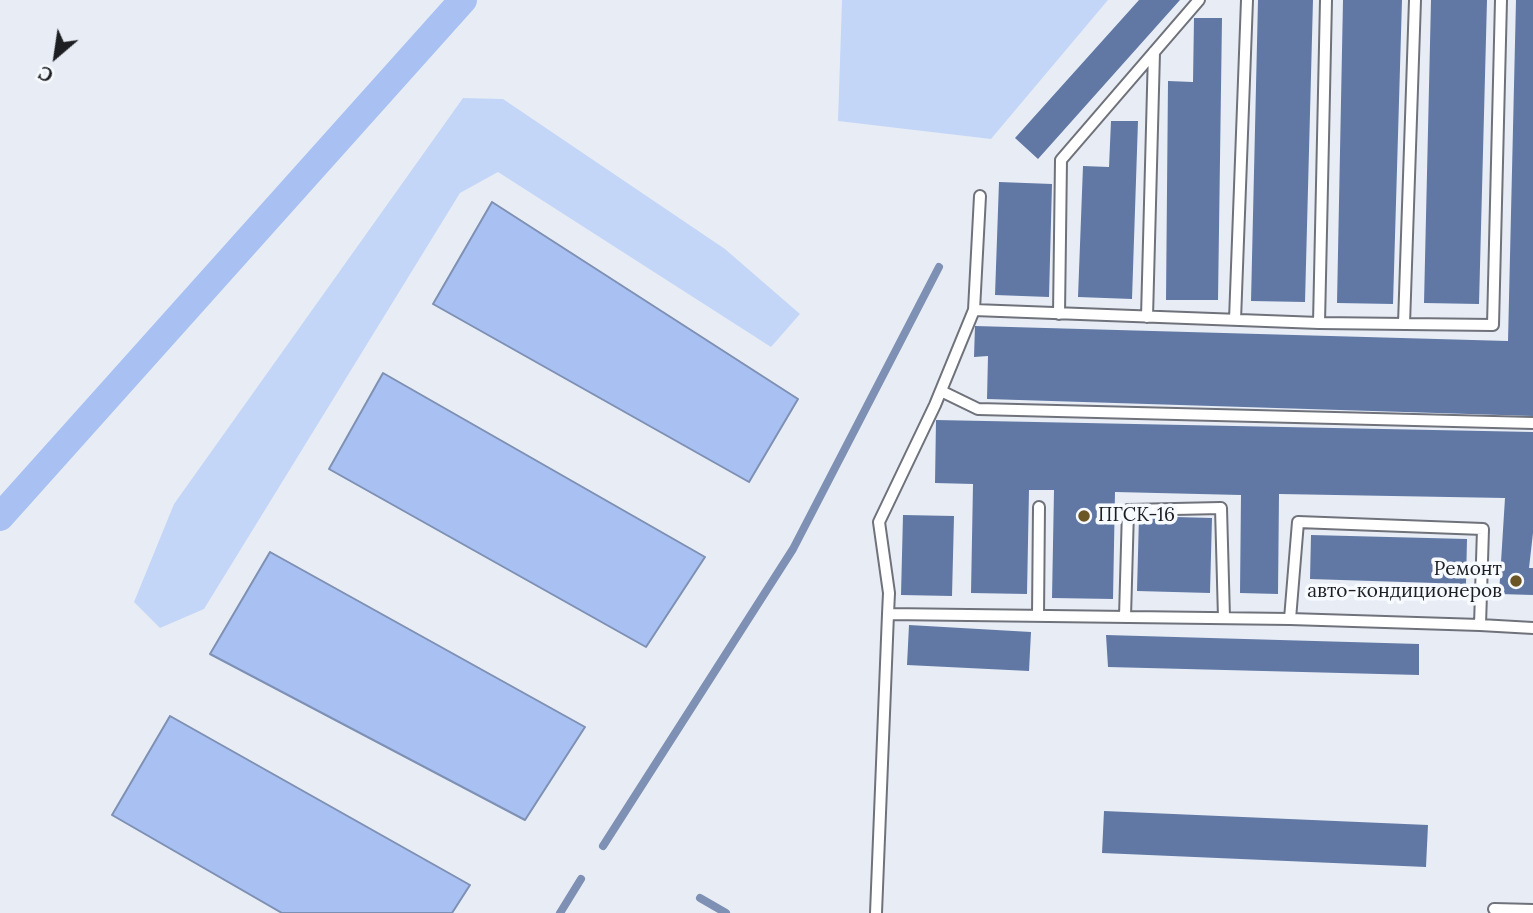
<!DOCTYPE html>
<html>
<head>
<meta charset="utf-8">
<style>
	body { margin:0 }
	#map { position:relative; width:1533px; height:913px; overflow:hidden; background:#e8edf5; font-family:Lora,serif }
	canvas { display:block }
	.north { position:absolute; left:21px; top:21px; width:70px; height:70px; -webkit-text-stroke:5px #f7faff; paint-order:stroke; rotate:209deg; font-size:19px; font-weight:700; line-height:28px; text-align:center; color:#1c1e21 }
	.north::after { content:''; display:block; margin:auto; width:24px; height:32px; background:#1c1e21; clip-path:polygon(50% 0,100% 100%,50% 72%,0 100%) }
</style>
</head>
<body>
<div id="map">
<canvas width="1533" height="913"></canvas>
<div class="north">С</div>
</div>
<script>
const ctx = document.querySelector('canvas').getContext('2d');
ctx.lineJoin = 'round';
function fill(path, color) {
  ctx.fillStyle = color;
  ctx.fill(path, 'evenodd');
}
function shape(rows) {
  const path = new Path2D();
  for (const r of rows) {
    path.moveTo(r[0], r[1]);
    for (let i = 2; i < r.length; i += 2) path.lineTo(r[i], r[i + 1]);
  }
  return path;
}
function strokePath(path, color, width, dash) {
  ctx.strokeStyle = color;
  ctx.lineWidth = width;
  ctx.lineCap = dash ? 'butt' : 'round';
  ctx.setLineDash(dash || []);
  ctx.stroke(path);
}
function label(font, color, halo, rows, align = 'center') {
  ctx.font = font + ' Lora,serif';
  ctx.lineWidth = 7;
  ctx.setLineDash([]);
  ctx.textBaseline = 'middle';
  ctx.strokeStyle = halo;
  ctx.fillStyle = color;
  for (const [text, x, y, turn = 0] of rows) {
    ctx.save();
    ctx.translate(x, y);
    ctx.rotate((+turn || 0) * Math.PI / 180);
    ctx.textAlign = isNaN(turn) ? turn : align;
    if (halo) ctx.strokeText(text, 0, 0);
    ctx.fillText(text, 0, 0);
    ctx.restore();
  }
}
fill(shape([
	[842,0,1108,0,991,139,838,121],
	[463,98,503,99,725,249,800,314,771,347,498,172,460,193,204,609,160,628,134,602,174,504]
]), '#c4d6f7');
const water = shape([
	[492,202,798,399,749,482,433,304,492,202],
	[383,373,705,557,646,647,329,469,383,373],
	[270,552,585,727,525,820,210,654,270,552],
	[170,716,470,885,452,913,282,913,112,815,170,716]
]);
fill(water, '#a8c1f2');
strokePath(water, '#7e90b3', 2);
strokePath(shape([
	[603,846,793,549,939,267],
	[700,898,726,913],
	[560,913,581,879]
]), '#7e90b3', 8);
strokePath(shape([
	[0,517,463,0]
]), '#a8c1f2', 28);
fill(shape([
	[1139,0,1180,0,1038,159,1015,138],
	[1258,0,1313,0,1305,302,1251,301],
	[1343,0,1402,0,1393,304,1337,303],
	[1431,0,1487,0,1479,304,1424,303],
	[1516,0,1533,0,1533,416,987,399,988,356,974,357,975,326,1508,341],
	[1194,18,1222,18,1218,300,1166,300,1168,81,1193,82],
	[1111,121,1138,121,1132,299,1078,297,1083,166,1109,167],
	[999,182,1052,184,1049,297,995,295],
	[936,420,1533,432,1533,533,1529,568,1533,568,1533,595,1499,594,1505,498,1279,494,1278,594,1240,593,1241,495,1115,492,1113,599,1052,598,1054,490,1029,490,1027,594,971,593,973,484,935,483],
	[903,515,954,516,952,596,901,595],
	[1139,516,1212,518,1210,593,1137,591],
	[1311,535,1467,539,1466,584,1310,579],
	[909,625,1031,632,1029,671,907,665],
	[1106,635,1419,644,1419,675,1108,667],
	[1104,811,1428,825,1426,867,1102,853]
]), '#6178a5');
const service = shape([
	[974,310,980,196],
	[1059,314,1061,160,1199,0],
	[1147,317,1154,52],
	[1235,320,1247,0],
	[1319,323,1493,325,1501,0],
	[1404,324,1415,0],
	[941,391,978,409,1533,423],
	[888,614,889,593,879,522,935,405,974,310,1319,323,1326,0],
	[1038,616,1039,507],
	[1125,617,1128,510,1221,508,1224,618],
	[1290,619,1298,522,1483,529,1480,625],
	[1494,909,1533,910],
	[876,913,888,614,1290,619,1480,625,1533,628]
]);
strokePath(service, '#6f727a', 14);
strokePath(service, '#fff', 10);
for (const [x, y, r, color] of [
	[1084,516,7,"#6d5626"],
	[1516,581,7,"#6d5626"]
]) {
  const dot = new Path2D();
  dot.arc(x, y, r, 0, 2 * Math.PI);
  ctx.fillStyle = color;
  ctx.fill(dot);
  strokePath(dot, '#f7faff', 2.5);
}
label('19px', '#1c1e21', '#f7faff', [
	["ПГСК-16",1098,516],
	["Ремонт",1502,570,"right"],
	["авто-кондиционеров",1502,592,"right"]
], 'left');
</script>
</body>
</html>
